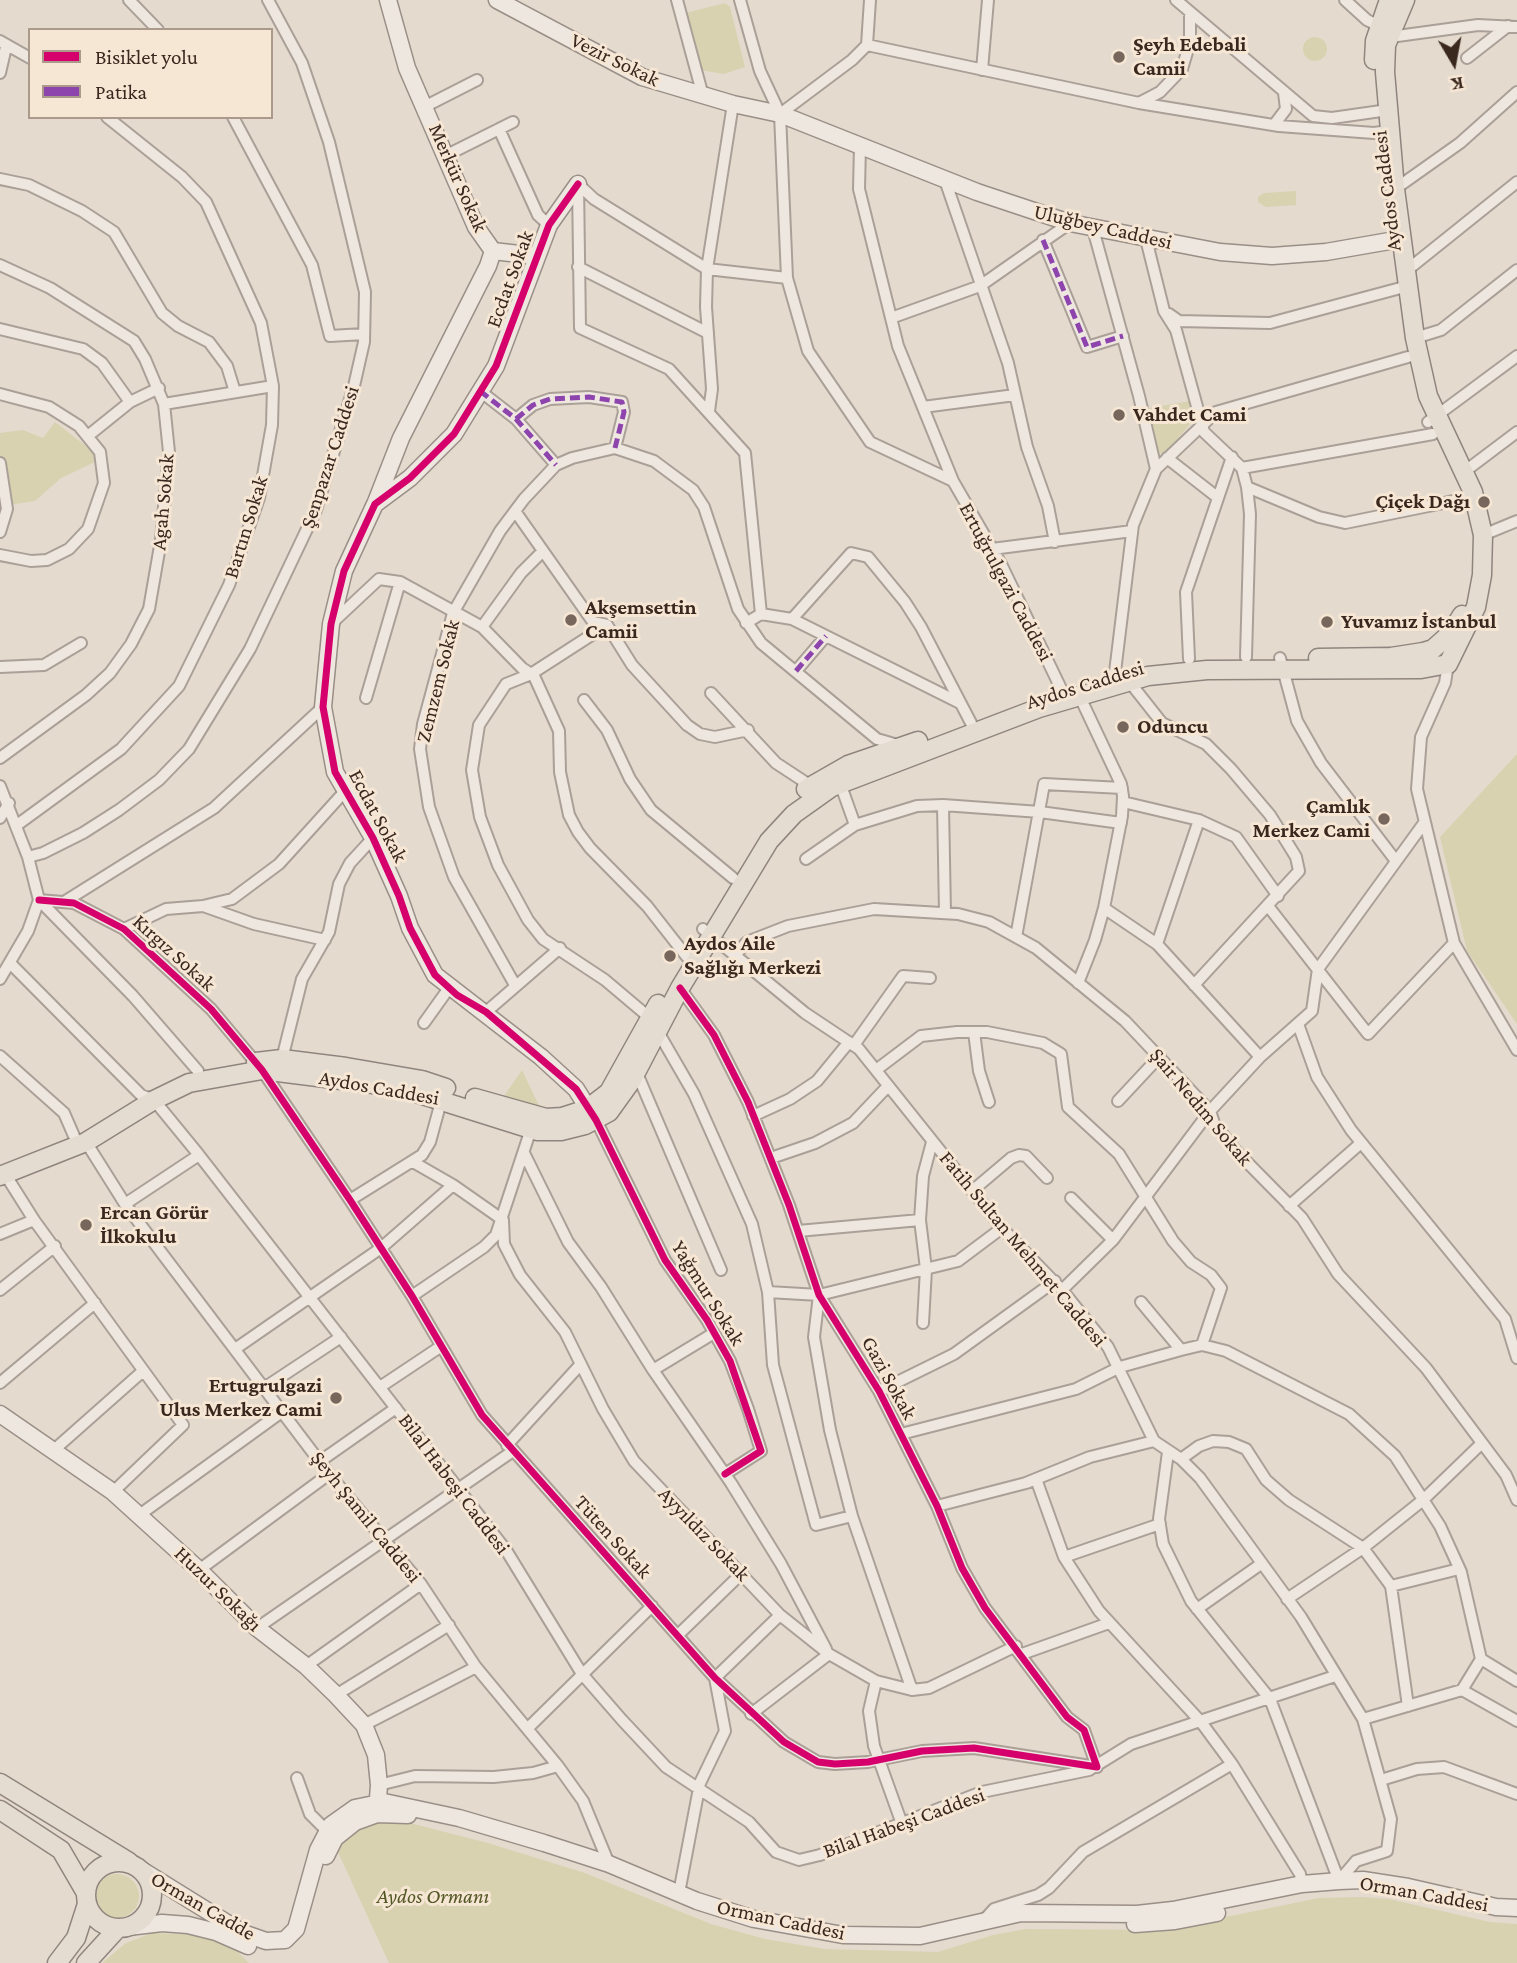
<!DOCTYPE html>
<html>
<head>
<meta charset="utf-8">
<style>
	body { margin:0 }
	#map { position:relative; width:1517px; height:1963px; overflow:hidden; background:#e5dace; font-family:"Crimson Pro",serif }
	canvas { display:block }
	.legend { position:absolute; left:28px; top:28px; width:245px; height:91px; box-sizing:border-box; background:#f6e6d4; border:2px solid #ab9a8b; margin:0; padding:9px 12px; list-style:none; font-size:21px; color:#3a271e }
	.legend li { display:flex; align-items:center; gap:14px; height:35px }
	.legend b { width:35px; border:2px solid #ab9a8b }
	.north { position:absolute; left:1419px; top:28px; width:70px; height:70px; -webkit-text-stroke:5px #f6e6d4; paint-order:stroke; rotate:170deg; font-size:19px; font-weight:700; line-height:28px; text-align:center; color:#3a271e }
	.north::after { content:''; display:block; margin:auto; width:24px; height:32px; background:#3a271e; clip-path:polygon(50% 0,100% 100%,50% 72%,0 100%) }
</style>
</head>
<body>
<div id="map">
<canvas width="1517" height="1963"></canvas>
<ul class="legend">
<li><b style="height:9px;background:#d6006c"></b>Bisiklet yolu</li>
<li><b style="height:9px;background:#8e44ad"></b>Patika</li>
</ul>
<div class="north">K</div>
</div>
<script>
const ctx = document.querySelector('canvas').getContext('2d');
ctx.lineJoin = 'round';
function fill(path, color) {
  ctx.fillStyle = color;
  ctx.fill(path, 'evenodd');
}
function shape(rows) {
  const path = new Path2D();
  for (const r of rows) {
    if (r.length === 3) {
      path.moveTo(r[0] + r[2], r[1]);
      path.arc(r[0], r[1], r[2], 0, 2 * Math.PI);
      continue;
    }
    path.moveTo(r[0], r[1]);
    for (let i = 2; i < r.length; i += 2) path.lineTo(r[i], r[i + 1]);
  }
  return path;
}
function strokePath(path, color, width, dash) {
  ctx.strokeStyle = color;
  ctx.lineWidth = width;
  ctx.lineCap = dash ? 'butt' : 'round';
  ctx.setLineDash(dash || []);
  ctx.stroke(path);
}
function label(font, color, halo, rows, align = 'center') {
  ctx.font = font + ' "Crimson Pro",serif';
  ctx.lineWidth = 6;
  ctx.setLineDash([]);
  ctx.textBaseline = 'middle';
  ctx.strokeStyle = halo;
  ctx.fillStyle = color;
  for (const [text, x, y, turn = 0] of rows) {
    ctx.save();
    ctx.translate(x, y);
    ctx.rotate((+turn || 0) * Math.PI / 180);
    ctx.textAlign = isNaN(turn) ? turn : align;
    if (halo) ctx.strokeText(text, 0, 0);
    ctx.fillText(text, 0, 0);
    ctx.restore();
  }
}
fill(shape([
	[725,3,730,7,745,67,724,74,700,70,685,13],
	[1315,49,12],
	[1296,191,1296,205,1266,207,1258,202,1258,197,1264,193],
	[1190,401,1193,421,1166,452,1157,454,1149,408],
	[55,422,91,450,97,461,61,478,35,501,9,505,0,459,0,433,23,430,43,438],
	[1517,754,1517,1024,1467,951,1440,837],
	[522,1070,542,1112,500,1102],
	[381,1820,398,1820,488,1843,585,1873,711,1924,765,1939,825,1949,938,1952,993,1935,1026,1929,1162,1930,1319,1898,1362,1897,1389,1899,1490,1922,1517,1924,1517,1963,389,1963,337,1850,345,1836,364,1825],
	[117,1896,22],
	[152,1933,199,1935,237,1951,249,1963,102,1963,126,1943]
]), '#d8d2b0');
const street = shape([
	[129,0,158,30],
	[677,0,703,96],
	[740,0,760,71,780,114,787,278,808,351,870,442,953,481,1001,564,1066,699],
	[1176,0,1313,116,1332,118,1388,110],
	[1345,0,1367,20,1379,26],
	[1390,37,1478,25,1517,27],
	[0,41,30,58],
	[867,45,1139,103,1279,126,1374,133,1389,131],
	[1467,58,1508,26],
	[982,70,988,0],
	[0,73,6,47],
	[1139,103,1160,92,1182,69,1190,42,1190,13],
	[426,106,477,80],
	[780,114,852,60,867,45,870,0],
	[233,117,312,265,330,336,364,334],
	[1274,125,1286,109,1284,93],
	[499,129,538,215,549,225],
	[860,146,859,189,898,346,953,481],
	[447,155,513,122],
	[0,179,29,185,82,211,114,232,162,313,178,326,209,342,227,366,235,392],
	[945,180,1008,363,1027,447,1048,506,1055,542],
	[578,184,580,328,669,369,745,453,761,614],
	[578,184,594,199,707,269,787,278],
	[1395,189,1460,143,1517,92],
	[1093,229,1139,396,1156,469,1133,525,1115,672],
	[1146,239,1164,311,1176,330,1204,432,1242,468,1247,487,1250,514,1246,657],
	[1043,240,1087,347,1123,336],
	[0,265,50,288,134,341,145,359,164,404,169,452,161,540,149,609,131,644,110,673,86,695,0,758],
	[578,267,708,333],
	[1406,271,1517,182],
	[1169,314,1179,321,1270,323,1408,286],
	[891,318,980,286,1070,223],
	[0,329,83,349,102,363,130,402,159,388],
	[1415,338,1441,330,1517,270],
	[480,391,516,419,556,465],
	[0,394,49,407,79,426,100,452,104,483,88,529,69,549,47,560,31,561,0,555],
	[164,404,273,386],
	[923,407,1015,395],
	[709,411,712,389,706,307,707,269,733,104],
	[516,419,533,405,550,399,589,397,622,402,624,412,615,448],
	[1428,422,1517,356],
	[89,435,130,402],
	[1167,458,1217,497],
	[0,463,7,509,0,532],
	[1242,468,1433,434],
	[1156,469,1216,412,1408,357],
	[1464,472,1517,432],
	[1247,487,1319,517,1345,523,1463,499],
	[515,511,593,622,607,625,632,665,687,725,700,734,715,737,748,730],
	[1483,535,1517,521],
	[992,549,1132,531],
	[792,619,960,703],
	[332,623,379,579,400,582,482,627,522,668,534,676,559,731,560,772,569,815,578,832,590,848,647,906,687,957],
	[746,623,761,614,792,619,851,553,868,557,905,602,921,627,971,723],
	[607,625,531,674,506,684,479,725,472,770,480,817,498,865,528,920,543,939,605,980,650,1018],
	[482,627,521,573,543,551],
	[1280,658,1297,721,1321,763,1396,861],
	[1189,659,1186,592,1232,457],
	[1448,664,1445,683,1421,737,1417,789,1454,943,1517,1050],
	[0,667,44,665,81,643],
	[796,671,826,636],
	[1128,680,1162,723,1206,744,1231,769,1270,815,1296,857,1299,871,1194,985],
	[711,693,776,763,811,786],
	[366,698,400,582],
	[584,700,607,730,630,779,651,810,733,878],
	[840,783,855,825],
	[0,786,28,857,39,900,133,996,198,1071],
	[1123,802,1199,820,1236,837,1278,896],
	[943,805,945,913],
	[0,818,9,803],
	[17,825,121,749,179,686,229,585,259,498,272,425,273,386,261,323,206,202,182,177,107,117],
	[28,857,43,853,83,833,119,810,159,780,189,749,250,649,316,510,354,386,364,342,365,292,329,142,302,63,268,0],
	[806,859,855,825,917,806,943,805,1040,812,1121,823],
	[39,900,74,903,124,929,211,1009,262,1070,350,1200,412,1296,482,1415,715,1678,784,1742,818,1762,835,1764,868,1762,922,1751,974,1748,1097,1767,1084,1730,1067,1717,985,1608,962,1568,937,1506,879,1391,819,1295,789,1205,748,1102,714,1035,680,988],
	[64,902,214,808,323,707],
	[1268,906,1368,1034,1454,943],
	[206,907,254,924,325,940],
	[1104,908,1157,944,1260,1057],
	[124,929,166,909,203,906,232,899,279,864,346,790],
	[703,929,805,1013,859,1049,1002,1228,1062,1290,1108,1347,1154,1441,1181,1459,1200,1478,1301,1617,1363,1719,1391,1819,1387,1851,1356,1861,1339,1881,1270,1699,1191,1601,1163,1544,1159,1519,1168,1452],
	[1016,937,1044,784,1122,788],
	[1157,944,1199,820],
	[736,954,747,942,788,926,874,909,958,914,989,922,1036,948,1125,1021,1210,1111,1214,1123,1236,1151,1302,1218,1338,1274,1426,1368,1506,1475,1517,1500],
	[10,963,141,1095,154,1100,199,1155,506,1550,582,1674,622,1720,666,1767,749,1822,776,1852,799,1860,820,1855,982,1792,1089,1770,1131,1744,1335,1676],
	[0,979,28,931,39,900],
	[1078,983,1095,940,1104,908,1122,816,1123,796,1121,784,1079,695],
	[515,985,454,877,429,807,420,749,423,724,453,613,500,531,524,499,556,465,572,458,615,448,654,461,693,490,704,507,738,609,761,643,877,739,901,746],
	[486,1012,560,948],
	[424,1023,449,988],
	[1298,1024,1317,1077,1351,1130,1505,1319,1517,1358],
	[657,1030,694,1094,752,1224,768,1292,773,1365,816,1525,852,1516],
	[974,1032,979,1071,989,1102],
	[854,1045,903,976,930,978],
	[0,1056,64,1113,74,1136],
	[282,1059,302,979,329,932,339,884,350,863,373,838],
	[876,1070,921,1036,957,1032,987,1032,1043,1043,1061,1054,1068,1107,1119,1154,1173,1241,1191,1262,1211,1275,1221,1288,1202,1345],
	[636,1071,721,1270],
	[1118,1101,1160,1056],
	[753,1116,790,1099,817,1081,849,1042],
	[596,1120,665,1260,707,1320,730,1361,748,1409,761,1451,725,1474],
	[86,1142,125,1204,164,1256,329,1474,421,1584,476,1667,558,1766,583,1801,609,1864],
	[524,1153,568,1242,601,1287,653,1370,731,1483,781,1564,826,1649],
	[771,1158,815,1143,853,1123,888,1086],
	[5,1174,34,1220,183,1425,113,1492],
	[453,1185,503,1220,504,1244,520,1275,565,1332,603,1409,634,1461,780,1615,829,1654,876,1681,912,1690,929,1688,1016,1646],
	[972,1191,1011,1158,1019,1155,1026,1156,1047,1178],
	[1071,1198,1113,1240],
	[350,1200,422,1155,430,1142,442,1098],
	[125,1204,199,1155],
	[1289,1206,1361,1143],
	[798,1231,920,1220],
	[0,1234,34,1220],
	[0,1290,55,1246],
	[1062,1290,1113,1240,1210,1111,1260,1057,1312,1011,1318,969,1424,823],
	[768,1292,819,1295,958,1261,1002,1228],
	[819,1295,814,1337,830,1430,852,1516,912,1690],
	[412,1296,484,1247,496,1235,531,1129],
	[1141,1302,1181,1350],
	[923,1323,926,1269,920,1220,923,1176,932,1142],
	[235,1349,381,1248,453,1185,413,1162],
	[653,1370,714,1333],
	[0,1383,95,1303],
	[380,1387,440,1347],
	[264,1388,341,1337],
	[879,1391,954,1354,1055,1281],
	[901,1434,1076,1389,1120,1367,1181,1350,1202,1345,1226,1351,1349,1414,1395,1456,1440,1526,1461,1572,1481,1659,1517,1681],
	[507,1445,580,1365],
	[55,1449,143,1371],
	[1181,1459,1199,1446,1213,1441,1229,1442,1246,1449,1266,1480,1289,1500,1363,1548,1391,1586,1408,1706],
	[319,1462,396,1408],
	[1036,1479,1064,1557,1099,1611,1201,1722,1232,1764,1300,1874,1302,1884],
	[937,1506,1026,1483,1090,1457,1154,1441],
	[138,1516,283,1411],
	[1064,1557,1160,1524],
	[199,1570,329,1474],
	[1391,1586,1459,1569],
	[1287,1599,1363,1548,1423,1500,1482,1443],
	[1197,1609,1261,1564],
	[257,1628,513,1451],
	[678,1635,742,1573],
	[1022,1654,1109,1623],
	[306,1666,421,1584],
	[876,1681,869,1711,874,1746,902,1824],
	[1462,1690,1481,1659],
	[336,1695,449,1625],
	[751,1714,829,1654],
	[1363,1719,1462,1690,1517,1721],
	[364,1725,476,1667],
	[528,1728,652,1606],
	[297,1778,310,1814,327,1831],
	[1381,1780,1417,1769,1444,1767,1517,1794],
	[379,1785,415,1776,494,1777,533,1773,558,1766],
	[679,1893,700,1783,725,1731,715,1678,780,1615],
	[984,1920,994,1909,1038,1895,1049,1888,1083,1852,1232,1764]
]);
const secondary = shape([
	[497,0,642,77,733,104,780,114,977,192,1070,223,1220,252,1272,256,1326,252,1401,239],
	[578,184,549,225,496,366,454,434,410,478,375,504,344,571,331,624,323,707,335,772,373,838,399,896,410,928,435,975,541,1057,576,1089,594,1118],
	[493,251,537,256],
	[376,502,401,438,488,266,493,251,476,227,407,68,388,0],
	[0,1414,113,1492,199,1570,257,1628,306,1666,336,1695,364,1725,376,1755,379,1785,377,1812],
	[326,1856,335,1838,355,1822,377,1814,408,1815],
	[140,1869,243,1933,266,1941,285,1940,296,1929,318,1850,331,1825,355,1808,384,1802,459,1818,544,1843,609,1864,697,1901,754,1919,843,1935,920,1936,1021,1913,1137,1914,1173,1910,1302,1884,1339,1881,1363,1880,1408,1887,1496,1907,1517,1908],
	[1135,1924,1175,1921,1217,1913],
	[128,1927,162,1923,188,1925,216,1932,248,1946]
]);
const primary = shape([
	[1374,60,1375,41,1389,0],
	[1318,658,1391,657,1423,652,1433,649,1451,633,1462,615],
	[806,789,848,765,918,741],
	[256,1062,282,1059,346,1067,422,1080,446,1088],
	[475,1098,546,1118,562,1117,587,1109,609,1092,658,1004],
	[0,1176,86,1142,154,1100,189,1083,262,1070,397,1087,537,1131,561,1131,585,1125,609,1112,632,1080,680,988,769,841,794,814,832,787,1039,708,1148,676,1207,670,1421,669,1448,664,1476,607,1482,575,1483,535,1473,492,1428,396,1415,338,1395,189,1385,72,1386,45,1405,0],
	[0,1783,129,1862],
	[0,1810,61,1850,86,1893],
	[119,1895,33],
	[57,1963,76,1938,87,1904],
	[86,1963,118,1928]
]);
strokePath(street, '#aba097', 14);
strokePath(secondary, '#9a8f86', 19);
strokePath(primary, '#90857e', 21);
strokePath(street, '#eee7e0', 10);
strokePath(secondary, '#eee7e0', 16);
strokePath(primary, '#e5dcd1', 18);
strokePath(shape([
	[1043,240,1087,347,1123,336],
	[480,391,516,419,556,465],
	[516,419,533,405,550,399,589,397,622,402,624,412,615,448],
	[796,671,826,636]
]), '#8e44ad', 5, [10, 5]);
strokePath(shape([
	[578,184,549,225,496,366,454,434,410,478,375,504,344,571,331,624,323,707,335,772,373,838,399,896,410,928,435,975,457,995,486,1012,576,1089,596,1120,665,1260,707,1320,730,1361,761,1451,725,1474],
	[39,900,74,903,124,929,211,1009,262,1070,350,1200,412,1296,482,1415,715,1678,784,1742,818,1762,835,1764,868,1762,922,1751,974,1748,1097,1767,1084,1730,1067,1717,985,1608,962,1568,937,1506,879,1391,819,1295,789,1205,748,1102,714,1035,680,988]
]), '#d6006c', 7);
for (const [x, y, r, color] of [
	[1119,57,7,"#76665c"],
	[1119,415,7,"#76665c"],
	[1484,502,7,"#76665c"],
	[571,620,7,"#76665c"],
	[1327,622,7,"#76665c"],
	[1123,727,7,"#76665c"],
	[1384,819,7,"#76665c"],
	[670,956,7,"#76665c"],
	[86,1225,7,"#76665c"],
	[336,1398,7,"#76665c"]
]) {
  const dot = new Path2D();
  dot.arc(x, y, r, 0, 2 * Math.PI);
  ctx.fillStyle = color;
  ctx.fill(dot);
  strokePath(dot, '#f6e6d4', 2.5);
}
label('bold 21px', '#3a271e', '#f6e6d4', [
	["Şeyh Edebali",1133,45],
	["Camii",1133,69],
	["Vahdet Cami",1133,415],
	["Çiçek Dağı",1470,502,"right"],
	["Akşemsettin",585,608],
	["Camii",585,632],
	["Yuvamız İstanbul",1341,622],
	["Oduncu",1137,727],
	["Çamlık",1370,807,"right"],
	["Merkez Cami",1370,831,"right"],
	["Aydos Aile",684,944],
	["Sağlığı Merkezi",684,968],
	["Ercan Görür",100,1213],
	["İlkokulu",100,1237],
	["Ertugrulgazi",322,1386,"right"],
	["Ulus Merkez Cami",322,1410,"right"]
], 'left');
label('21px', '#3a271e', '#f6e6d4', [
	["Vezir Sokak",615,60,26],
	["Merkür Sokak",458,178,66],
	["Aydos Caddesi",1387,191,-97],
	["Uluğbey Caddesi",1103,227,13],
	["Ecdat Sokak",510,279,-70],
	["Şenpazar Caddesi",330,457,-72],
	["Agah Sokak",163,502,-85],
	["Bartın Sokak",246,527,-73],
	["Ertuğrulgazi Caddesi",1006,582,62],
	["Zemzem Sokak",438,681,-76],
	["Aydos Caddesi",1085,685,-17],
	["Ecdat Sokak",378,816,62],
	["Kırgız Sokak",174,953,42],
	["Aydos Caddesi",379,1088,10],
	["Şair Nedim Sokak",1201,1107,50],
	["Fatih Sultan Mehmet Caddesi",1023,1249,50],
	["Yağmur Sokak",708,1293,58],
	["Gazi Sokak",889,1378,61],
	["Bilal Habeşi Caddesi",454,1484,53],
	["Şeyh Şamil Caddesi",366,1517,51],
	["Ayyıldız Sokak",704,1534,46],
	["Tüten Sokak",613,1537,48],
	["Huzur Sokağı",218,1589,44],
	["Bilal Habeşi Caddesi",904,1823,-20],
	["Orman Caddesi",1424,1894,10],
	["Orman Cadde",203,1906,30],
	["Orman Caddesi",781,1920,12]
]);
label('italic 21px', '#535724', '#f6e6d4', [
	["Aydos Ormanı",433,1897]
]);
</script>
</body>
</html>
